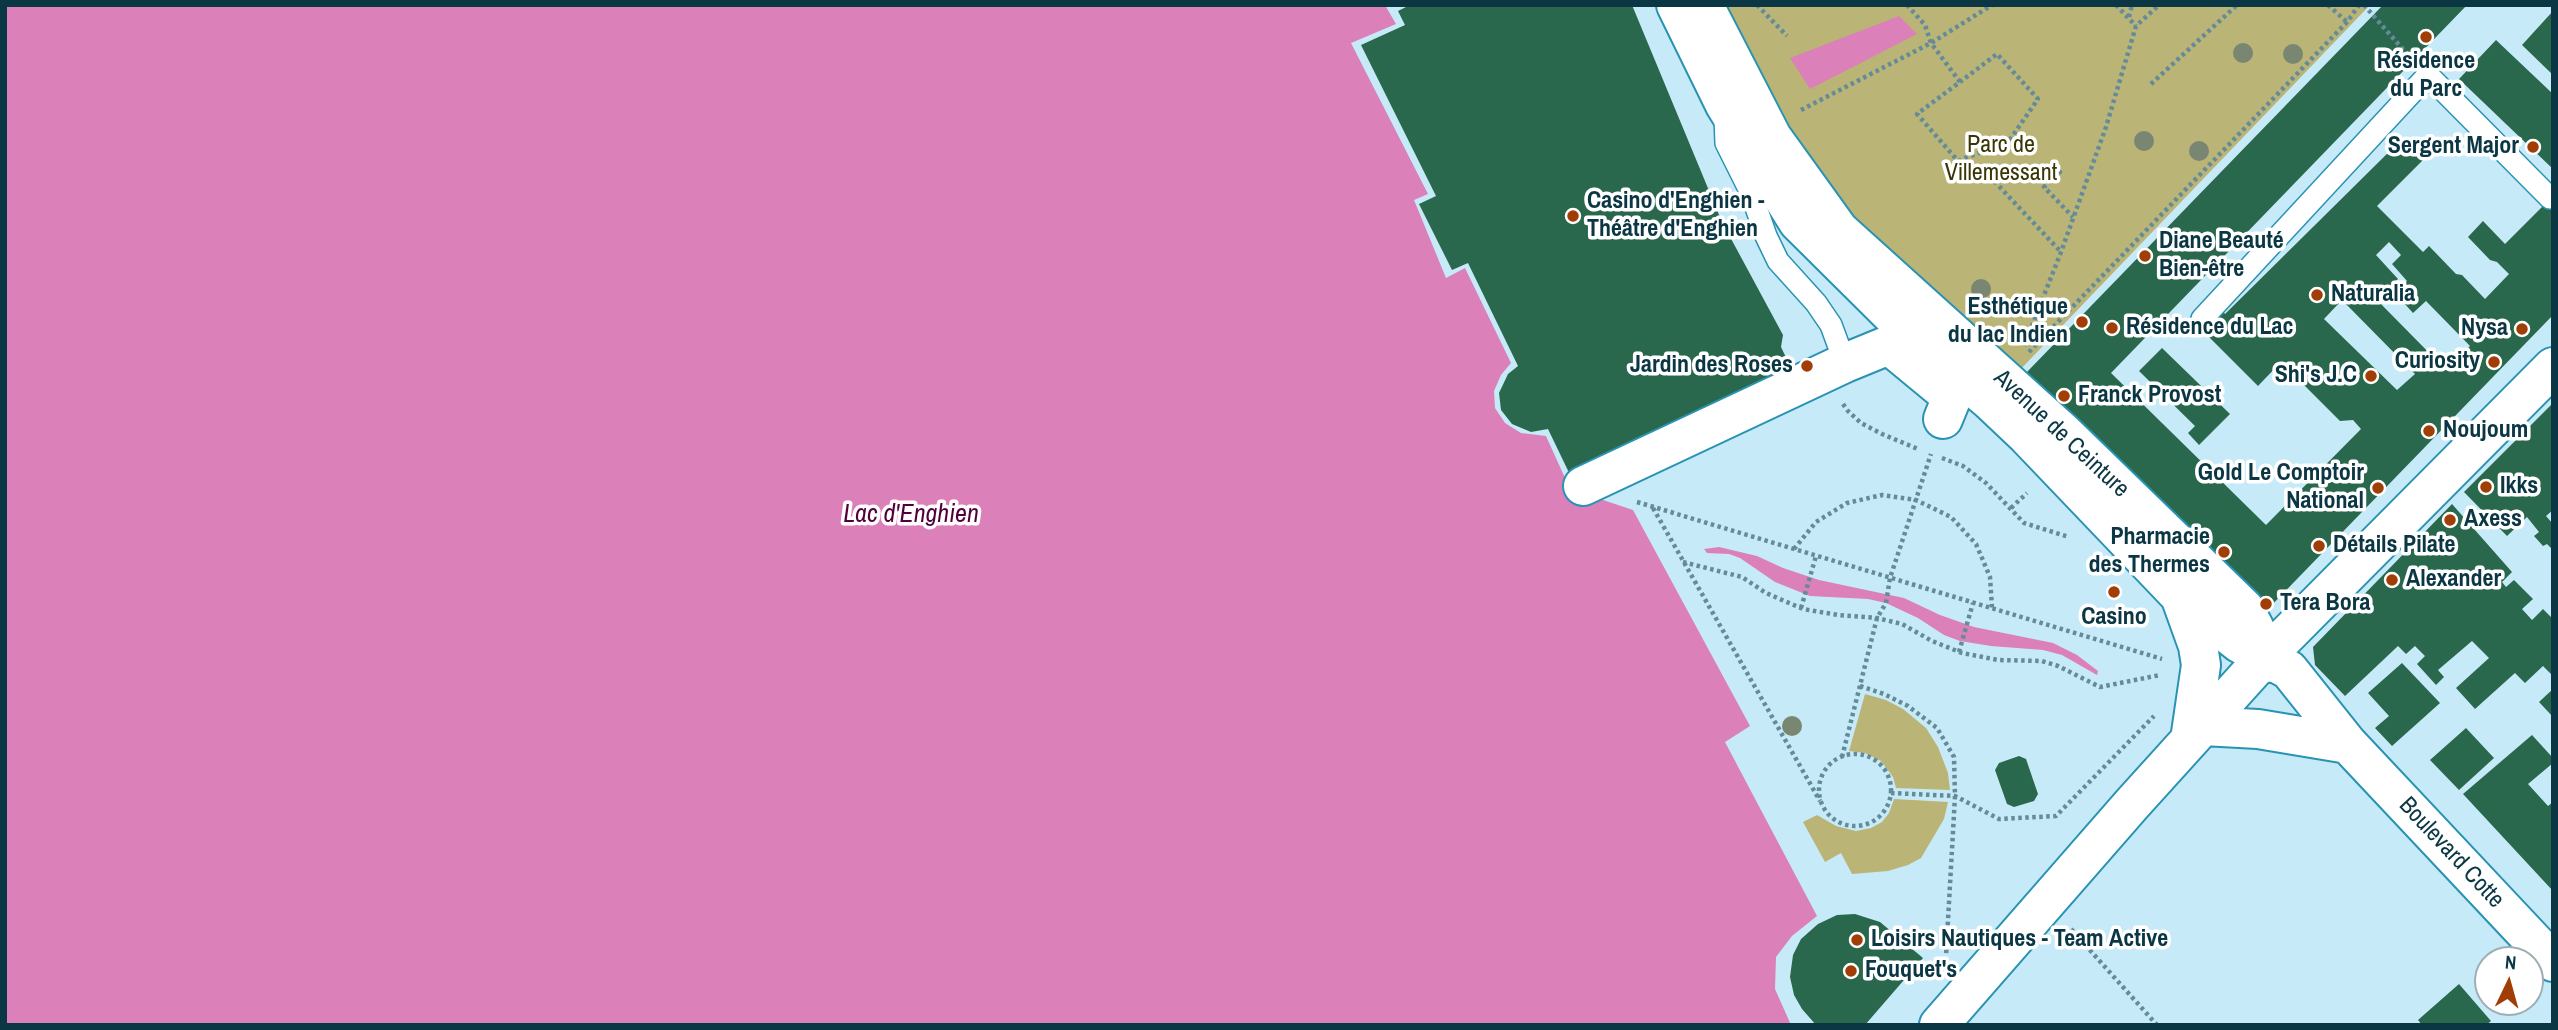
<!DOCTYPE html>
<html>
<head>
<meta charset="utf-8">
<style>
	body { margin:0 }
	#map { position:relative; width:2558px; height:1030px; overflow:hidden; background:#c7eaf8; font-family:"Archivo Narrow",sans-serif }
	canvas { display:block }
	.frame { position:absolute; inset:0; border:7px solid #0b3744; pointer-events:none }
	.north { position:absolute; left:2474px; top:946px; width:70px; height:70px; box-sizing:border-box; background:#fff; border:2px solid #9dafb4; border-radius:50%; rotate:5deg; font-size:19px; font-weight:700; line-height:28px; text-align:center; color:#0b3744 }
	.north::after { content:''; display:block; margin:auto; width:24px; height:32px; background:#a13e05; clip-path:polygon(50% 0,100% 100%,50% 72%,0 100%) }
</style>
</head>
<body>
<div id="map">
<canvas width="2558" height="1030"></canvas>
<div class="frame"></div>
<div class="north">N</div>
</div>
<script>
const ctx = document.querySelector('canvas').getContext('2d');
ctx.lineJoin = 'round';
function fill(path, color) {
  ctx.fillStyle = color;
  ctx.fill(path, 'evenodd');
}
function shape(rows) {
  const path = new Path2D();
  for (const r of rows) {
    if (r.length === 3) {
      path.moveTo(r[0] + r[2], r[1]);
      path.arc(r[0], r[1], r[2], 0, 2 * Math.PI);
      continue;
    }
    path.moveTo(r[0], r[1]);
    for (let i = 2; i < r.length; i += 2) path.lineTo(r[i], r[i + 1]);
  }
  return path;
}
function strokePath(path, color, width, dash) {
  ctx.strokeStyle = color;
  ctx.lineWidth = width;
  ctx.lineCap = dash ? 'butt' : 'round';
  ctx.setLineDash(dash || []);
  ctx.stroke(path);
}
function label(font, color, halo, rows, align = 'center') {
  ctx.font = font + ' "Archivo Narrow",sans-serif';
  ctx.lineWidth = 7;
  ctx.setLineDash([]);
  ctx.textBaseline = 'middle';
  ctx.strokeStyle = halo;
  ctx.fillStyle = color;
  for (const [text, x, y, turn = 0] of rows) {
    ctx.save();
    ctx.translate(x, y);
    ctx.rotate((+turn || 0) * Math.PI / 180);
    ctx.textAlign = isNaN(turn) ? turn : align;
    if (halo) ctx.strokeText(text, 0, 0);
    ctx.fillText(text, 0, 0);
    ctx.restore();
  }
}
fill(shape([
	[1720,5,2370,5,2017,373,1839,230],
	[1865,694,1886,700,1903,709,1926,728,1938,747,1948,773,1950,790,1896,788,1893,777,1881,761,1865,753,1849,751],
	[1894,799,1948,802,1944,819,1921,858,1908,865,1888,871,1852,874,1841,853,1825,862,1803,822,1817,815,1836,826,1856,831,1871,828,1882,822,1889,813]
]), '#bab477');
fill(shape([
	[5,5,1385,5,1396,24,1351,43,1428,194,1414,200,1446,278,1465,268,1511,363,1501,375,1494,391,1495,408,1505,423,1521,433,1546,436,1570,489,1633,510,1750,726,1725,742,1817,916,1792,936,1776,957,1775,989,1791,1025,5,1025],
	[1899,16,1917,34,1810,89,1790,58],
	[1719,547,1757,556,1783,568,1819,580,1904,598,1940,615,1974,627,2053,643,2077,655,2098,671,2097,675,2062,655,2043,650,1991,646,1960,641,1944,635,1918,618,1886,603,1868,599,1810,596,1775,582,1740,558,1729,554,1707,553,1704,549]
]), '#db80b8');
fill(shape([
	[1410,5,1632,5,1722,222,1783,335,1781,347,1794,374,1573,481,1548,429,1531,432,1512,424,1501,410,1499,393,1508,374,1518,366,1468,263,1452,270,1419,204,1436,196,1361,45,1405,25,1398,11],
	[2383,5,2467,5,2111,373,2266,525,2361,429,2353,420,2340,421,2281,362,2258,386,2200,328,2221,308,2225,314,2402,139,2423,160,2377,206,2423,252,2429,246,2456,274,2462,275,2485,299,2509,274,2497,262,2490,260,2468,237,2483,221,2505,244,2553,196,2553,315,2266,611,2026,373],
	[2389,242,2401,255,2392,264,2407,281,2395,293,2413,313,2426,301,2470,346,2446,370,2376,299,2398,279,2376,255],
	[2342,300,2415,374,2397,390,2324,319],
	[2553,11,2553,75,2522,45],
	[2496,40,2553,94,2553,169,2459,79],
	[2162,348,2230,414,2199,445,2188,433,2195,426,2139,371],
	[2553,403,2553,510,2546,516,2553,524,2553,550,2547,544,2543,546,2534,536,2539,532,2527,517,2507,536,2464,492],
	[2452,504,2512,572,2502,582,2506,587,2514,580,2533,599,2522,609,2532,620,2543,609,2553,619,2553,676,2543,666,2525,683,2515,673,2475,709,2456,688,2489,658,2472,641,2438,670,2444,677,2436,685,2417,664,2425,656,2415,646,2406,654,2398,646,2345,696,2315,665,2313,647],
	[2402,663,2440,703,2392,746,2375,728,2389,716,2368,693],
	[2553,689,2553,717,2539,702],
	[2466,728,2494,758,2459,790,2430,760],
	[2532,735,2553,758,2553,763,2528,784,2548,806,2553,802,2553,891,2463,794],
	[2019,756,2026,759,2038,794,2034,801,2014,807,2007,804,1995,770,1999,763],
	[1855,914,1880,922,1923,958,1865,1025,1816,1025,1802,1009,1794,995,1790,977,1793,955,1801,939,1818,924,1837,915],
	[2459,984,2491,1021,2486,1025,2422,1025,2418,1020]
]), '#29684d');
const lane = shape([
	[1725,118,1726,143,1751,193,1766,236,1778,261,1816,303,1831,325,1845,363],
	[2202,319,2428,75,2550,198]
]);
const street = shape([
	[1583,486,1845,363,1889,345,1952,397,1943,419],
	[2265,657,2553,367]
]);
const secondary = shape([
	[1676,5,1725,105,1798,222,1915,338,1990,401,2027,436,2179,595,2239,643,2289,670,2348,744,2553,962],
	[1705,7,1772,137,1839,230,2064,433,2244,608,2255,629,2267,663],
	[2180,596,2198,646,2201,665,2190,740],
	[2203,726,2258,729,2348,744],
	[1939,1025,2132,804,2265,657]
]);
strokePath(lane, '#2993b3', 24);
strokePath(street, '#2993b3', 42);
strokePath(secondary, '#2993b3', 42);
strokePath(shape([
	[1757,5,1787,36],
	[1907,5,1925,25,1931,43,1960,82,1917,114,1958,161,1995,182,2061,252],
	[2116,5,2136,26],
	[2328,5,2347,22],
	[2364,5,2408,55],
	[2129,17,2132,5],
	[2151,84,2237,5],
	[1801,110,1931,43,1992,5],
	[1958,161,2009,141,2038,99,1997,54,1960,82],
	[2038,182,2055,167,2060,172,2044,187,2073,217],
	[2024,346,2061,252,2106,127,2136,26,2159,5],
	[2029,352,2347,22,2359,5],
	[1843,404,1848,411,1861,423,1882,434,1918,449],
	[1942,458,1963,466,1986,483,2024,523,2069,537],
	[1637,502,2162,659],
	[1653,508,1820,801],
	[2011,508,2027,493],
	[1794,549,1816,522,1847,503,1882,495,1916,500,1951,517,1976,544,1990,577,1992,608],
	[1683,562,1742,577,1766,593,1803,609,1838,615,1877,618,1902,624,1932,641,1962,653,1998,660,2042,661,2058,666,2100,687,2160,675],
	[1801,608,1816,556],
	[1959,652,1973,603],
	[1860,686,1884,694,1908,706,1937,728,1954,757,1955,796,1946,956],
	[1855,790,36],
	[1842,757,1877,618,1886,603,1890,578,1931,454],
	[1891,793,1955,796,1999,819,2056,816,2154,716],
	[2071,929,2157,1025]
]), '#638b98', 4.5, [3.5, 3.5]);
strokePath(lane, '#fff', 21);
strokePath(street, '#fff', 38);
strokePath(secondary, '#fff', 38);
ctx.fillStyle = '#798672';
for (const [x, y] of [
	[2243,53],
	[2293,54],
	[2144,141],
	[2199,151],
	[1981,289],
	[1792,726]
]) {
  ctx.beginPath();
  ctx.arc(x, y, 10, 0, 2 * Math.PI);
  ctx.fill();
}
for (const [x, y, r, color] of [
	[2426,37,7,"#a13e05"],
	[2533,147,7,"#a13e05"],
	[1573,216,7,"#a13e05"],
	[2145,256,7,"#a13e05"],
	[2317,295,7,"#a13e05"],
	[2082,322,7,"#a13e05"],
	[2112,328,7,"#a13e05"],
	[2522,329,7,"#a13e05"],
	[2494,362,7,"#a13e05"],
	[1807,366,7,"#a13e05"],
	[2371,376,7,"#a13e05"],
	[2064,396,7,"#a13e05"],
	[2429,431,7,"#a13e05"],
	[2486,487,7,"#a13e05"],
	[2378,488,7,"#a13e05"],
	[2450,520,7,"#a13e05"],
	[2319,546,7,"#a13e05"],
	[2224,552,7,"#a13e05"],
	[2392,580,7,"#a13e05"],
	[2114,592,7,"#a13e05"],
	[2266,604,7,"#a13e05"],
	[1857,940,7,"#a13e05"],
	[1851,971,7,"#a13e05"]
]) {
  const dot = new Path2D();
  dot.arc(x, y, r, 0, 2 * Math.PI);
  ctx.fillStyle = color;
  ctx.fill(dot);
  strokePath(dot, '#fff', 2.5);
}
label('bold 24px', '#0b3744', '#fff', [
	["Résidence",2426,62,"center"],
	["du Parc",2426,90,"center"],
	["Sergent Major",2519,147,"right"],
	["Casino d'Enghien -",1587,202],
	["Théâtre d'Enghien",1587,230],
	["Diane Beauté",2159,242],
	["Bien-être",2159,270],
	["Naturalia",2331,295],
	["Esthétique",2068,308,"right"],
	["du lac Indien",2068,336,"right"],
	["Résidence du Lac",2126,328],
	["Nysa",2508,329,"right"],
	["Curiosity",2480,362,"right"],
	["Jardin des Roses",1793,366,"right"],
	["Shi's J.C",2357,376,"right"],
	["Franck Provost",2078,396],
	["Noujoum",2443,431],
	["Gold Le Comptoir",2364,474,"right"],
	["National",2364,502,"right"],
	["Ikks",2500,487],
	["Axess",2464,520],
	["Pharmacie",2210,538,"right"],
	["des Thermes",2210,566,"right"],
	["Détails Pilate",2333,546],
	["Alexander",2406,580],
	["Tera Bora",2280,604],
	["Casino",2114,618,"center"],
	["Loisirs Nautiques - Team Active",1871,940],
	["Fouquet's",1865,971]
], 'left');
label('24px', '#3a3505', '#fff', [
	["Parc de",2001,146],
	["Villemessant",2001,174]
]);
label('24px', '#0b3744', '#fff', [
	["Avenue de Ceinture",2061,434,43],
	["Boulevard Cotte",2451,853,47]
]);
label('italic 26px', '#51003b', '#fff', [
	["Lac d'Enghien",911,515]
]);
</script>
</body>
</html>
